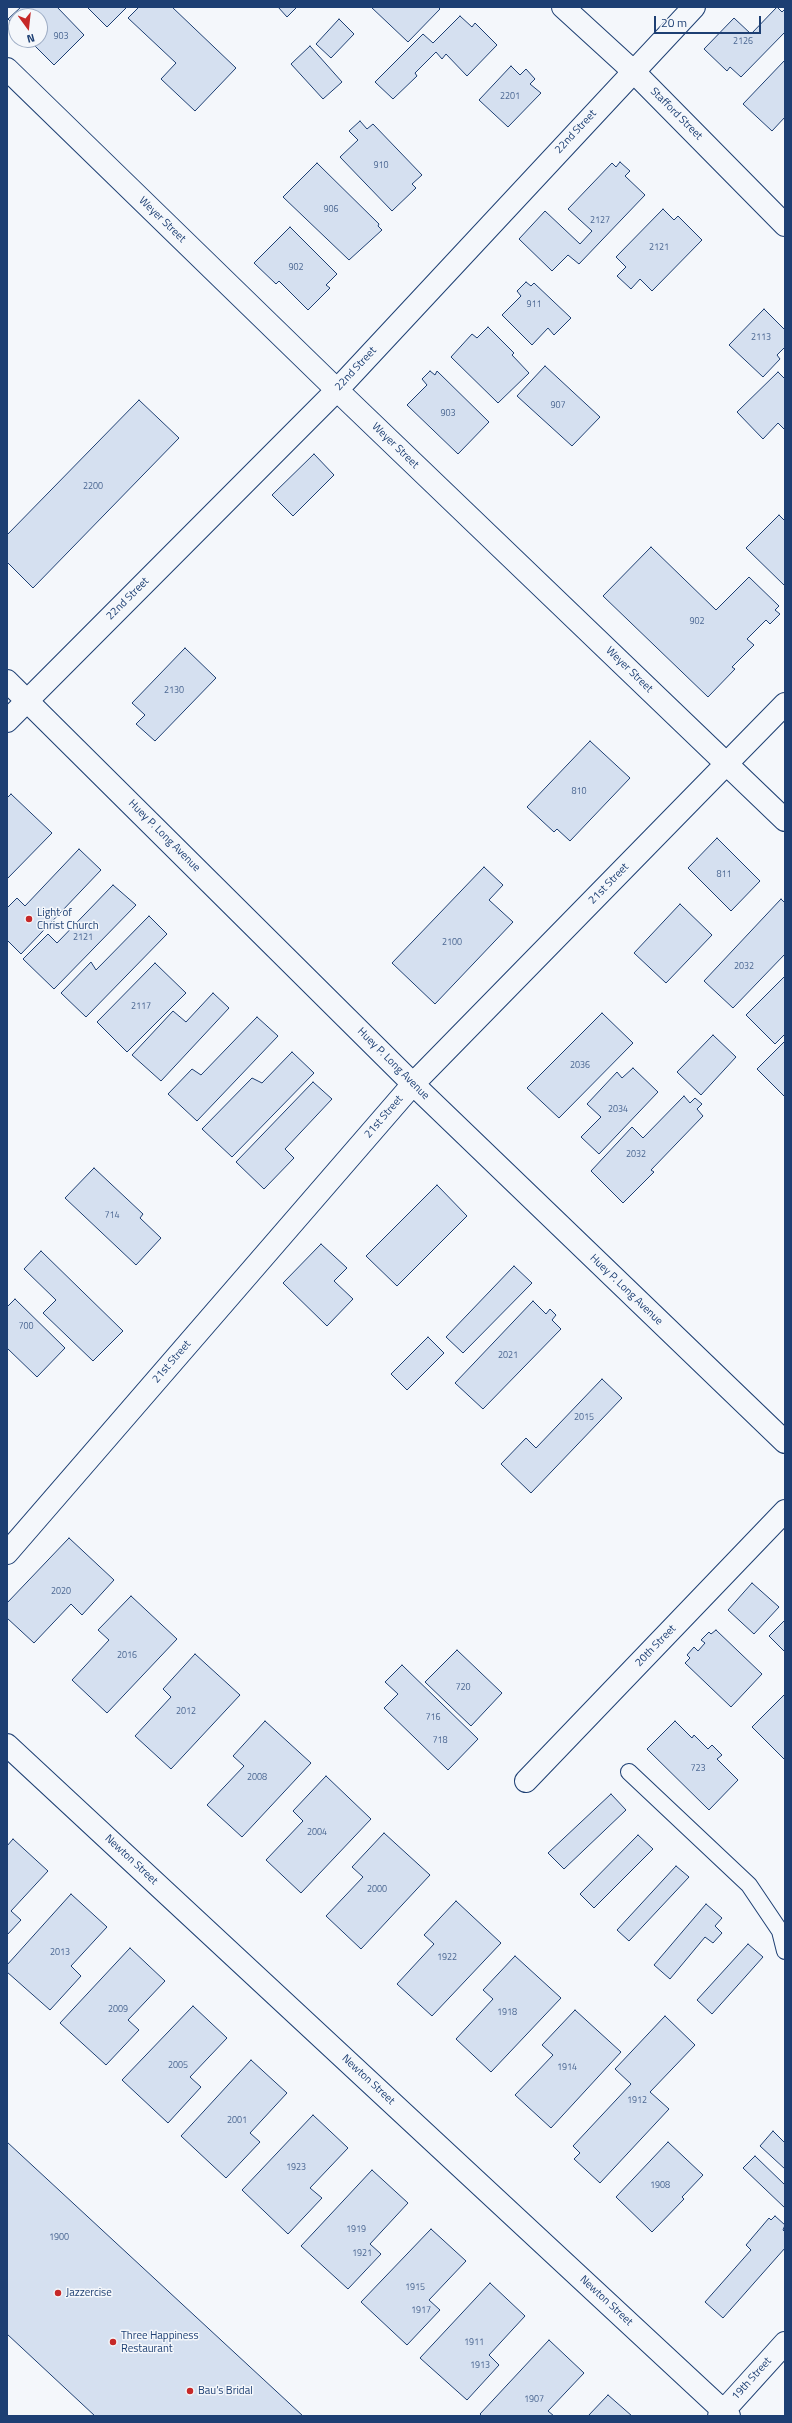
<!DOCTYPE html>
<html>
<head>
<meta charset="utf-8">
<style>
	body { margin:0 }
	#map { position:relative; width:792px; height:2423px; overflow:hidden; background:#f4f7fb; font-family:"Titillium Web",sans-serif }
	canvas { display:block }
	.frame { position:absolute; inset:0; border:8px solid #1d3f73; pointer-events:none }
	.north { position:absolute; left:8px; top:8px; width:40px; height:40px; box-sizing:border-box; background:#f4f7fb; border:1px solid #9eadc5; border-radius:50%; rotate:165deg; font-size:11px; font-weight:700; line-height:16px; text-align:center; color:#1d3f73 }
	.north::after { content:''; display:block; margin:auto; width:14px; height:18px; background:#c62828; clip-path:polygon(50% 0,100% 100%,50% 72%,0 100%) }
	.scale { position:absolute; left:654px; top:16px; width:107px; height:18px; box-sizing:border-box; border:2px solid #1d3f73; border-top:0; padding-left:5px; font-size:12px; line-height:14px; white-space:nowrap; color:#1d3f73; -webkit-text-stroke:3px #f4f7fb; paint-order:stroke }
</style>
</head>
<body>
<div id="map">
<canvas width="792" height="2423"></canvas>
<div class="frame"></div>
<div class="north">N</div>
<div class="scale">20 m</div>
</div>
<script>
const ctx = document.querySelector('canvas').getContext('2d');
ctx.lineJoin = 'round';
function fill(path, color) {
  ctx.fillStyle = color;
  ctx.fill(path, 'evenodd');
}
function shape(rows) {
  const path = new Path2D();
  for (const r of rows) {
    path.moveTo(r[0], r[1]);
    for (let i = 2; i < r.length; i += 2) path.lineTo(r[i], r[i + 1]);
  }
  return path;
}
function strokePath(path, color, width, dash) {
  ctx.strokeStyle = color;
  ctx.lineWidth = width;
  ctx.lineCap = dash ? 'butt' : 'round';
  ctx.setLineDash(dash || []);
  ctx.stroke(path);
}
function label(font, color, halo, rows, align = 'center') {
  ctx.font = font + ' "Titillium Web",sans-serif';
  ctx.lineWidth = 3;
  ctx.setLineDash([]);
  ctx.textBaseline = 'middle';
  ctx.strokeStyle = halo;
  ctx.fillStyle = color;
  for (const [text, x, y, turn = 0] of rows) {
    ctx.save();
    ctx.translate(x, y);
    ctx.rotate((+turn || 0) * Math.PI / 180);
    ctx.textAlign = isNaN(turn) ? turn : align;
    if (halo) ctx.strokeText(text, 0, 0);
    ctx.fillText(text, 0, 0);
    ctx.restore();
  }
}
const building = shape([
	[21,7,57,7,84,35,54,65,29,40,40,40,40,16,16,16,16,27,8,19,21,7],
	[87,7,127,7,107,27,87,7],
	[139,7,172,7,236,68,195,111,161,79,176,63,128,18,139,7],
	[278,7,297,7,287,17,278,7],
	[371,7,438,7,440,9,408,42,371,7],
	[777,7,782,12,785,9,785,32,741,77,730,67,727,71,704,49,734,18,751,34,777,7],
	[460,16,472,27,475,23,497,45,467,76,446,54,442,59,436,52,415,73,417,76,393,99,375,82,423,34,433,43,460,16],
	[339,19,354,34,331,58,316,44,339,19],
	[310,46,342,82,323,99,291,64,310,46],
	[785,60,785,117,772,131,743,104,785,60],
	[511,66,520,75,526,69,535,79,530,84,541,93,508,127,479,100,511,66],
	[360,121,367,129,373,124,422,175,412,184,416,188,392,211,340,157,358,140,349,131,360,121],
	[620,162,630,171,625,176,645,195,579,264,568,255,552,271,519,239,545,211,580,244,592,231,568,209,612,163,616,167,620,162],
	[317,163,379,224,378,226,382,230,349,260,283,197,317,163],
	[663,209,674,220,678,216,702,240,652,291,640,279,631,289,617,276,626,267,616,257,663,209],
	[290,227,337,274,326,285,330,288,308,310,279,281,276,284,254,263,290,227],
	[526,282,531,286,534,283,571,318,554,335,548,328,532,345,502,315,521,296,517,291,526,282],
	[764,309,785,330,785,347,777,355,780,359,763,377,729,345,764,309],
	[488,327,514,353,512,355,529,373,498,403,451,357,472,334,477,338,488,327],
	[545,366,600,417,572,446,517,396,545,366],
	[430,371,435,375,437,371,489,422,458,454,407,405,427,385,422,379,430,371],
	[778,372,785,379,785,430,778,423,763,439,737,412,778,372],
	[139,400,179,438,33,588,7,562,7,535,139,400],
	[314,454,334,475,293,516,272,495,314,454],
	[779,515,785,521,785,586,746,548,779,515],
	[651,547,716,610,749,577,779,606,775,610,780,614,770,624,766,620,747,639,754,645,732,667,735,669,708,697,603,596,651,547],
	[185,648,216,678,155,741,136,724,145,715,132,703,185,648],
	[590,741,630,778,570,841,557,829,554,832,527,807,590,741],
	[11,794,52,833,7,879,7,798,11,794],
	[717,838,760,881,731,911,688,868,717,838],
	[79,849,101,870,21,954,7,940,7,908,17,898,25,906,79,849],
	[484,867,503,885,489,900,513,922,435,1004,392,963,484,867],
	[113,885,136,905,54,989,23,959,48,934,57,943,113,885],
	[781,899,785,903,785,954,733,1008,704,981,781,899],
	[680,904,712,935,666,983,634,953,680,904],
	[149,916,167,934,86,1017,61,993,91,962,96,970,149,916],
	[155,963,186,993,127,1052,97,1022,155,963],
	[785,976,785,1034,775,1044,746,1015,785,976],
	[213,993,229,1008,161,1081,132,1055,173,1011,186,1022,213,993],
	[602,1013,633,1043,559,1118,527,1088,602,1013],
	[257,1017,278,1036,197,1121,168,1094,192,1069,201,1075,257,1017],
	[713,1035,736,1057,701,1095,677,1072,713,1035],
	[785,1041,785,1097,757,1069,785,1041],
	[292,1052,314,1073,232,1157,202,1129,252,1078,262,1083,292,1052],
	[633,1068,658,1092,599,1154,581,1137,601,1117,587,1104,617,1072,622,1078,633,1068],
	[313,1082,332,1099,285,1149,294,1158,264,1189,236,1162,313,1082],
	[684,1096,690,1103,695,1098,702,1104,697,1109,703,1116,651,1170,654,1172,623,1203,591,1171,632,1127,643,1138,684,1096],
	[94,1168,143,1214,140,1218,161,1238,136,1265,65,1198,94,1168],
	[437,1185,467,1216,397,1286,366,1256,437,1185],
	[321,1244,347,1268,334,1281,353,1299,327,1326,283,1283,321,1244],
	[41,1251,123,1331,93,1361,43,1313,56,1300,24,1269,41,1251],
	[514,1266,532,1283,463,1353,446,1337,514,1266],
	[15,1299,65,1348,37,1377,7,1348,7,1307,15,1299],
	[533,1301,546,1314,550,1309,556,1315,552,1320,561,1329,483,1409,455,1383,533,1301],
	[428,1337,444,1353,407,1390,391,1374,428,1337],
	[602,1379,622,1398,531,1493,501,1464,526,1438,536,1448,602,1379],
	[69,1538,114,1580,82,1615,71,1604,34,1643,7,1618,7,1603,69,1538],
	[752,1583,779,1607,754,1634,728,1610,752,1583],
	[131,1596,177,1639,107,1713,72,1680,109,1640,98,1630,131,1596],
	[785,1620,785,1652,769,1636,785,1620],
	[716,1630,762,1674,731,1707,685,1663,690,1658,687,1655,694,1647,698,1651,705,1643,701,1640,709,1632,711,1634,716,1630],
	[457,1650,502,1693,471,1726,425,1682,457,1650],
	[195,1654,240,1695,171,1769,135,1736,171,1697,163,1689,195,1654],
	[402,1665,478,1739,448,1770,384,1708,398,1694,385,1682,402,1665],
	[785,1694,785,1760,752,1727,785,1694],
	[265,1721,311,1763,242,1837,207,1805,244,1766,233,1756,265,1721],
	[675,1721,692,1738,694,1735,708,1749,712,1745,722,1755,717,1759,738,1780,709,1810,647,1749,675,1721],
	[326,1776,371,1819,301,1893,266,1860,303,1821,293,1811,326,1776],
	[611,1794,626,1810,564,1869,548,1853,611,1794],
	[384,1833,430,1875,361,1949,326,1916,363,1877,352,1867,384,1833],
	[638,1835,653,1849,594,1908,580,1894,638,1835],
	[13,1839,48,1871,11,1911,21,1920,7,1935,7,1846,13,1839],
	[676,1866,689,1877,629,1941,617,1930,676,1866],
	[71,1894,107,1927,71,1966,81,1976,50,2010,7,1972,7,1965,71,1894],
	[456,1901,501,1943,432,2016,397,1984,434,1944,424,1935,456,1901],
	[706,1904,722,1918,715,1926,722,1933,713,1943,705,1937,670,1979,654,1965,706,1904],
	[748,1944,763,1957,712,2014,697,2000,748,1944],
	[130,1948,165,1981,128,2020,139,2030,106,2065,60,2023,130,1948],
	[515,1956,561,1998,491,2072,456,2039,493,1999,483,1990,515,1956],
	[193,2006,227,2038,190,2077,201,2087,168,2123,122,2080,193,2006],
	[575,2010,621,2052,551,2128,515,2095,553,2055,542,2045,575,2010],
	[665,2016,695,2045,650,2092,669,2109,600,2183,574,2159,580,2153,573,2146,631,2084,615,2069,665,2016],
	[251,2060,287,2093,250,2133,260,2142,226,2178,181,2136,251,2060],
	[313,2115,348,2148,310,2188,322,2198,288,2234,242,2190,313,2115],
	[773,2131,785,2143,785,2169,760,2146,773,2131],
	[7,2142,303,2416,95,2416,7,2334,7,2142],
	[668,2142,703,2175,682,2197,684,2199,652,2232,616,2197,668,2142],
	[755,2156,785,2185,785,2208,743,2168,755,2156],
	[372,2170,408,2203,370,2244,381,2254,348,2289,301,2246,372,2170],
	[775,2216,785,2225,783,2230,785,2232,785,2248,723,2318,705,2302,751,2250,746,2245,769,2218,771,2220,775,2216],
	[431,2229,466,2261,429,2300,440,2310,407,2345,361,2302,431,2229],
	[490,2283,525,2316,489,2355,499,2365,467,2400,420,2358,490,2283],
	[549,2340,584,2373,548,2411,554,2416,482,2416,480,2414,549,2340],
	[608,2395,632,2416,588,2416,608,2395]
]);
fill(building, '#d5e0f0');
strokePath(building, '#1d3f73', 1);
const service = shape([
	[629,1772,749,1885,780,1931,785,1951]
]);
const minor = shape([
	[563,7,633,71,785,225],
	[7,69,337,390,785,820],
	[7,681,413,1084,785,1442],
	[7,721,337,390,694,7],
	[7,1553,413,1084,785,704],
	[7,1745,729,2416],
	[526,1781,785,1511],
	[719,2416,785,2343]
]);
strokePath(service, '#1d3f73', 18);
strokePath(minor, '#1d3f73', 24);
strokePath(service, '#f4f7fb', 16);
strokePath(minor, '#f4f7fb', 22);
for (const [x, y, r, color] of [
	[29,919,4,"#c62828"],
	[58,2293,4,"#c62828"],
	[113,2342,4,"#c62828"],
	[190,2391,4,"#c62828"]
]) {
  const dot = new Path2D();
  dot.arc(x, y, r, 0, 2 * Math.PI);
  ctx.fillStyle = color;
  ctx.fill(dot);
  strokePath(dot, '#f4f7fb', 1.5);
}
label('9px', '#4b6792', null, [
	["903",61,37],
	["2126",743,42],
	["2201",510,97],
	["910",381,166],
	["906",331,210],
	["2127",600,221],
	["2121",659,248],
	["902",296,268],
	["911",534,305],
	["2113",761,338],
	["907",558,406],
	["903",448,414],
	["2200",93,487],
	["902",697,622],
	["2130",174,691],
	["810",579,792],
	["811",724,875],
	["2121",83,938],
	["2100",452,943],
	["2032",744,967],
	["2117",141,1007],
	["2036",580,1066],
	["2034",618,1110],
	["2032",636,1155],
	["714",112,1216],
	["700",26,1327],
	["2021",508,1356],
	["2015",584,1418],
	["2020",61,1592],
	["2016",127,1656],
	["720",463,1688],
	["2012",186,1712],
	["716",433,1718],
	["718",440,1741],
	["723",698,1769],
	["2008",257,1778],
	["2004",317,1833],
	["2000",377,1890],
	["2013",60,1953],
	["1922",447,1958],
	["2009",118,2010],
	["1918",507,2013],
	["2005",178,2066],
	["1914",567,2068],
	["1912",637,2101],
	["2001",237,2121],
	["1923",296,2168],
	["1908",660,2186],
	["1919",356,2230],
	["1900",59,2238],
	["1921",362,2254],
	["1915",415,2288],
	["1917",421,2311],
	["1911",474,2343],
	["1913",480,2366],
	["1907",534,2400]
]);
label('11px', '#1d3f73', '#f4f7fb', [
	["Stafford Street",676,114,45],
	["22nd Street",576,132,-47],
	["Weyer Street",162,220,44],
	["22nd Street",356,369,-47],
	["Weyer Street",395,446,44],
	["22nd Street",128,599,-45],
	["Weyer Street",629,670,44],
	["Huey P. Long Avenue",164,836,45],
	["21st Street",609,884,-46],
	["Huey P. Long Avenue",393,1064,45],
	["21st Street",384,1117,-49],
	["Huey P. Long Avenue",626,1290,44],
	["21st Street",172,1362,-49],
	["20th Street",656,1646,-46],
	["Newton Street",131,1860,43],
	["Newton Street",368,2080,43],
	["Newton Street",606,2301,43],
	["19th Street",752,2379,-48]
]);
label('11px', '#1d3f73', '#f4f7fb', [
	["Light of",37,913],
	["Christ Church",37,926],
	["Jazzercise",66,2293],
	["Three Happiness",121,2336],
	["Restaurant",121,2349],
	["Bau’s Bridal",198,2391]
], 'left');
</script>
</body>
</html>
